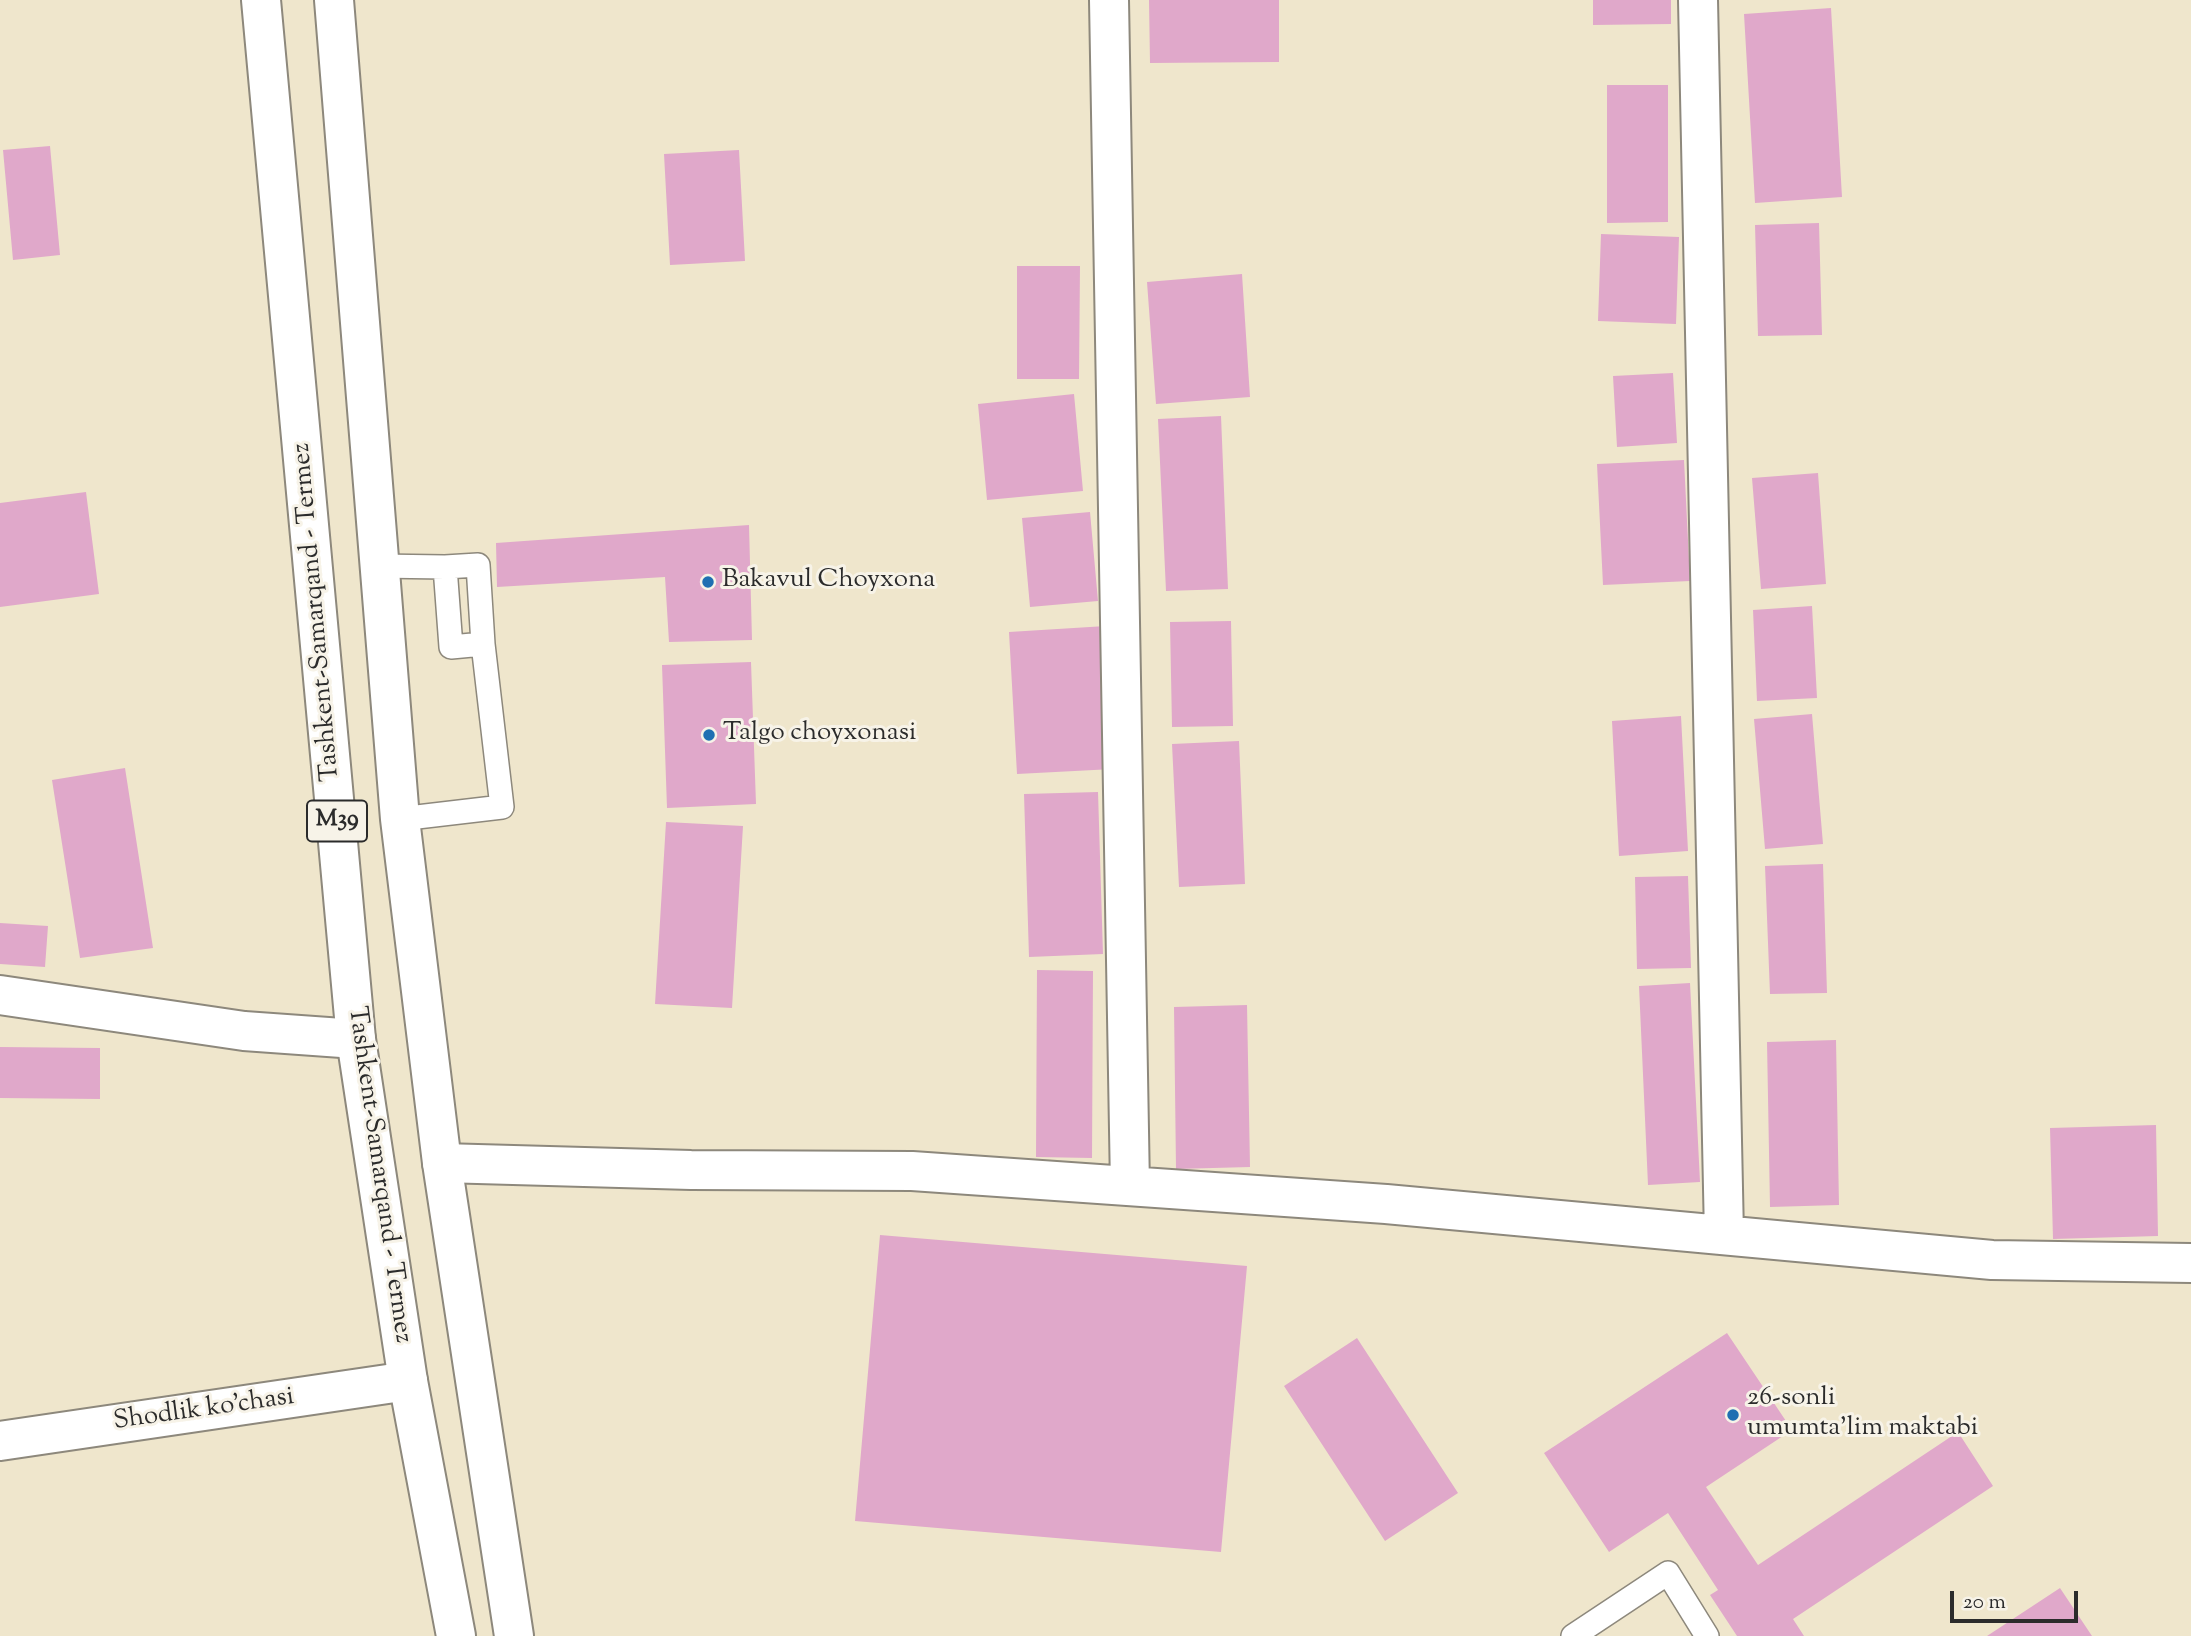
<!DOCTYPE html>
<html>
<head>
<meta charset="utf-8">
<style>
	body { margin:0 }
	#map { position:relative; width:2191px; height:1636px; overflow:hidden; background:#efe6cc; font-family:"Sorts Mill Goudy",serif }
	canvas { display:block }
	.scale { position:absolute; left:1950px; top:1591px; width:128px; height:32px; box-sizing:border-box; border:4px solid #2b2b2b; border-top:0; padding-left:9px; font-size:21px; line-height:24px; white-space:nowrap; color:#2b2b2b; -webkit-text-stroke:5px #f7f3e8; paint-order:stroke }
</style>
</head>
<body>
<div id="map">
<canvas width="2191" height="1636"></canvas>
<div class="scale">20 m</div>
</div>
<script>
const ctx = document.querySelector('canvas').getContext('2d');
ctx.lineJoin = 'round';
function fill(path, color) {
  ctx.fillStyle = color;
  ctx.fill(path, 'evenodd');
}
function shape(rows) {
  const path = new Path2D();
  for (const r of rows) {
    path.moveTo(r[0], r[1]);
    for (let i = 2; i < r.length; i += 2) path.lineTo(r[i], r[i + 1]);
  }
  return path;
}
function strokePath(path, color, width, dash) {
  ctx.strokeStyle = color;
  ctx.lineWidth = width;
  ctx.lineCap = dash ? 'butt' : 'round';
  ctx.setLineDash(dash || []);
  ctx.stroke(path);
}
function label(font, color, halo, rows, align = 'center') {
  ctx.font = font + ' "Sorts Mill Goudy",serif';
  ctx.lineWidth = 6;
  ctx.setLineDash([]);
  ctx.textBaseline = 'middle';
  ctx.strokeStyle = halo;
  ctx.fillStyle = color;
  for (const [text, x, y, turn = 0] of rows) {
    ctx.save();
    ctx.translate(x, y);
    ctx.rotate((+turn || 0) * Math.PI / 180);
    ctx.textAlign = isNaN(turn) ? turn : align;
    if (halo) ctx.strokeText(text, 0, 0);
    ctx.fillText(text, 0, 0);
    ctx.restore();
  }
}
fill(shape([
	[1149,0,1279,0,1279,62,1150,63],
	[1593,0,1671,0,1671,24,1593,25],
	[1831,8,1842,197,1755,203,1744,14],
	[1607,85,1668,85,1668,222,1607,223],
	[50,146,60,255,13,260,3,150],
	[739,150,745,261,670,265,664,154],
	[1819,223,1822,335,1758,336,1755,225],
	[1601,234,1679,237,1676,324,1598,321],
	[1017,266,1080,266,1079,379,1017,379],
	[1242,274,1250,397,1156,404,1147,282],
	[1673,373,1677,443,1617,447,1613,376],
	[1074,394,1083,491,987,500,978,404],
	[1221,416,1228,589,1166,591,1158,419],
	[1684,460,1690,581,1603,585,1597,464],
	[1818,473,1826,584,1761,589,1752,478],
	[86,492,99,594,0,607,0,503],
	[1090,512,1098,601,1030,607,1022,518],
	[749,525,752,640,669,642,665,577,497,587,496,543],
	[1812,606,1817,698,1757,701,1753,610],
	[1231,621,1233,726,1172,727,1170,622],
	[1106,626,1113,769,1017,774,1009,632],
	[751,662,756,804,667,808,662,665],
	[1812,714,1823,844,1765,849,1754,719],
	[1681,716,1688,851,1619,856,1612,721],
	[1239,741,1245,884,1179,887,1172,744],
	[125,768,153,948,80,958,52,780],
	[1098,792,1103,954,1029,957,1024,794],
	[666,822,743,826,732,1008,655,1004],
	[1823,864,1827,993,1770,994,1765,866],
	[1688,876,1691,968,1637,969,1635,877],
	[0,923,48,926,45,967,0,964],
	[1037,970,1093,971,1092,1158,1036,1157],
	[1690,983,1700,1182,1648,1185,1639,986],
	[1247,1005,1250,1167,1176,1169,1174,1007],
	[1836,1040,1839,1205,1770,1207,1767,1042],
	[0,1047,100,1048,100,1099,0,1098],
	[2156,1125,2158,1236,2053,1239,2050,1128],
	[880,1235,1247,1266,1221,1552,855,1521],
	[1727,1333,1792,1430,1706,1487,1758,1565,1958,1432,1993,1486,1793,1619,1804,1636,1737,1636,1710,1595,1718,1590,1668,1513,1609,1552,1544,1453],
	[1357,1338,1458,1493,1385,1541,1284,1386],
	[2060,1588,2092,1636,1987,1636]
]), '#e0a8ca');
const service = shape([
	[378,566,445,567,478,565,483,644,451,647,445,567],
	[400,819,502,807,483,644],
	[1573,1636,1668,1573,1707,1636]
]);
const minor = shape([
	[1109,0,1130,1186],
	[1698,0,1724,1235],
	[0,995,244,1031,356,1039],
	[442,1163,691,1170,912,1171,1386,1204,1992,1260,2191,1263],
	[0,1441,408,1381]
]);
const trunk = shape([
	[261,0,356,1039,408,1381,456,1636],
	[334,0,400,819,442,1163,514,1636]
]);
strokePath(service, '#8d887c', 26);
strokePath(minor, '#8d887c', 42);
strokePath(trunk, '#8d887c', 42);
strokePath(service, '#fff', 23);
strokePath(minor, '#fff', 38);
strokePath(trunk, '#fff', 38);
for (const [x, y, r, color] of [
	[708,582,7,"#1f6fb2"],
	[709,735,7,"#1f6fb2"],
	[1733,1415,7,"#1f6fb2"]
]) {
  const dot = new Path2D();
  dot.arc(x, y, r, 0, 2 * Math.PI);
  ctx.fillStyle = color;
  ctx.fill(dot);
  strokePath(dot, '#f7f3e8', 2.5);
}
for (const [x, y, w] of [
	[337,821,60]
]) {
  const box = new Path2D();
  box.roundRect(x - w / 2, y - 20.5, w, 41, 5);
  ctx.fillStyle = '#f7f3e8';
  ctx.fill(box);
  strokePath(box, '#2b2b2b', 2);
}
label('bold 24px', '#2b2b2b', null, [
	["M39",337,821]
]);
label('26px', '#2b2b2b', '#f7f3e8', [
	["Bakavul Choyxona",722,582],
	["Talgo choyxonasi",723,735],
	["26-sonli",1747,1400],
	["umumta'lim maktabi",1747,1430]
], 'left');
label('26px', '#2b2b2b', '#f7f3e8', [
	["Tashkent-Samarqand - Termez",318,612,-95],
	["Tashkent-Samarqand - Termez",378,1175,82],
	["Shodlik ko'chasi",204,1411,-8]
]);
</script>
</body>
</html>
